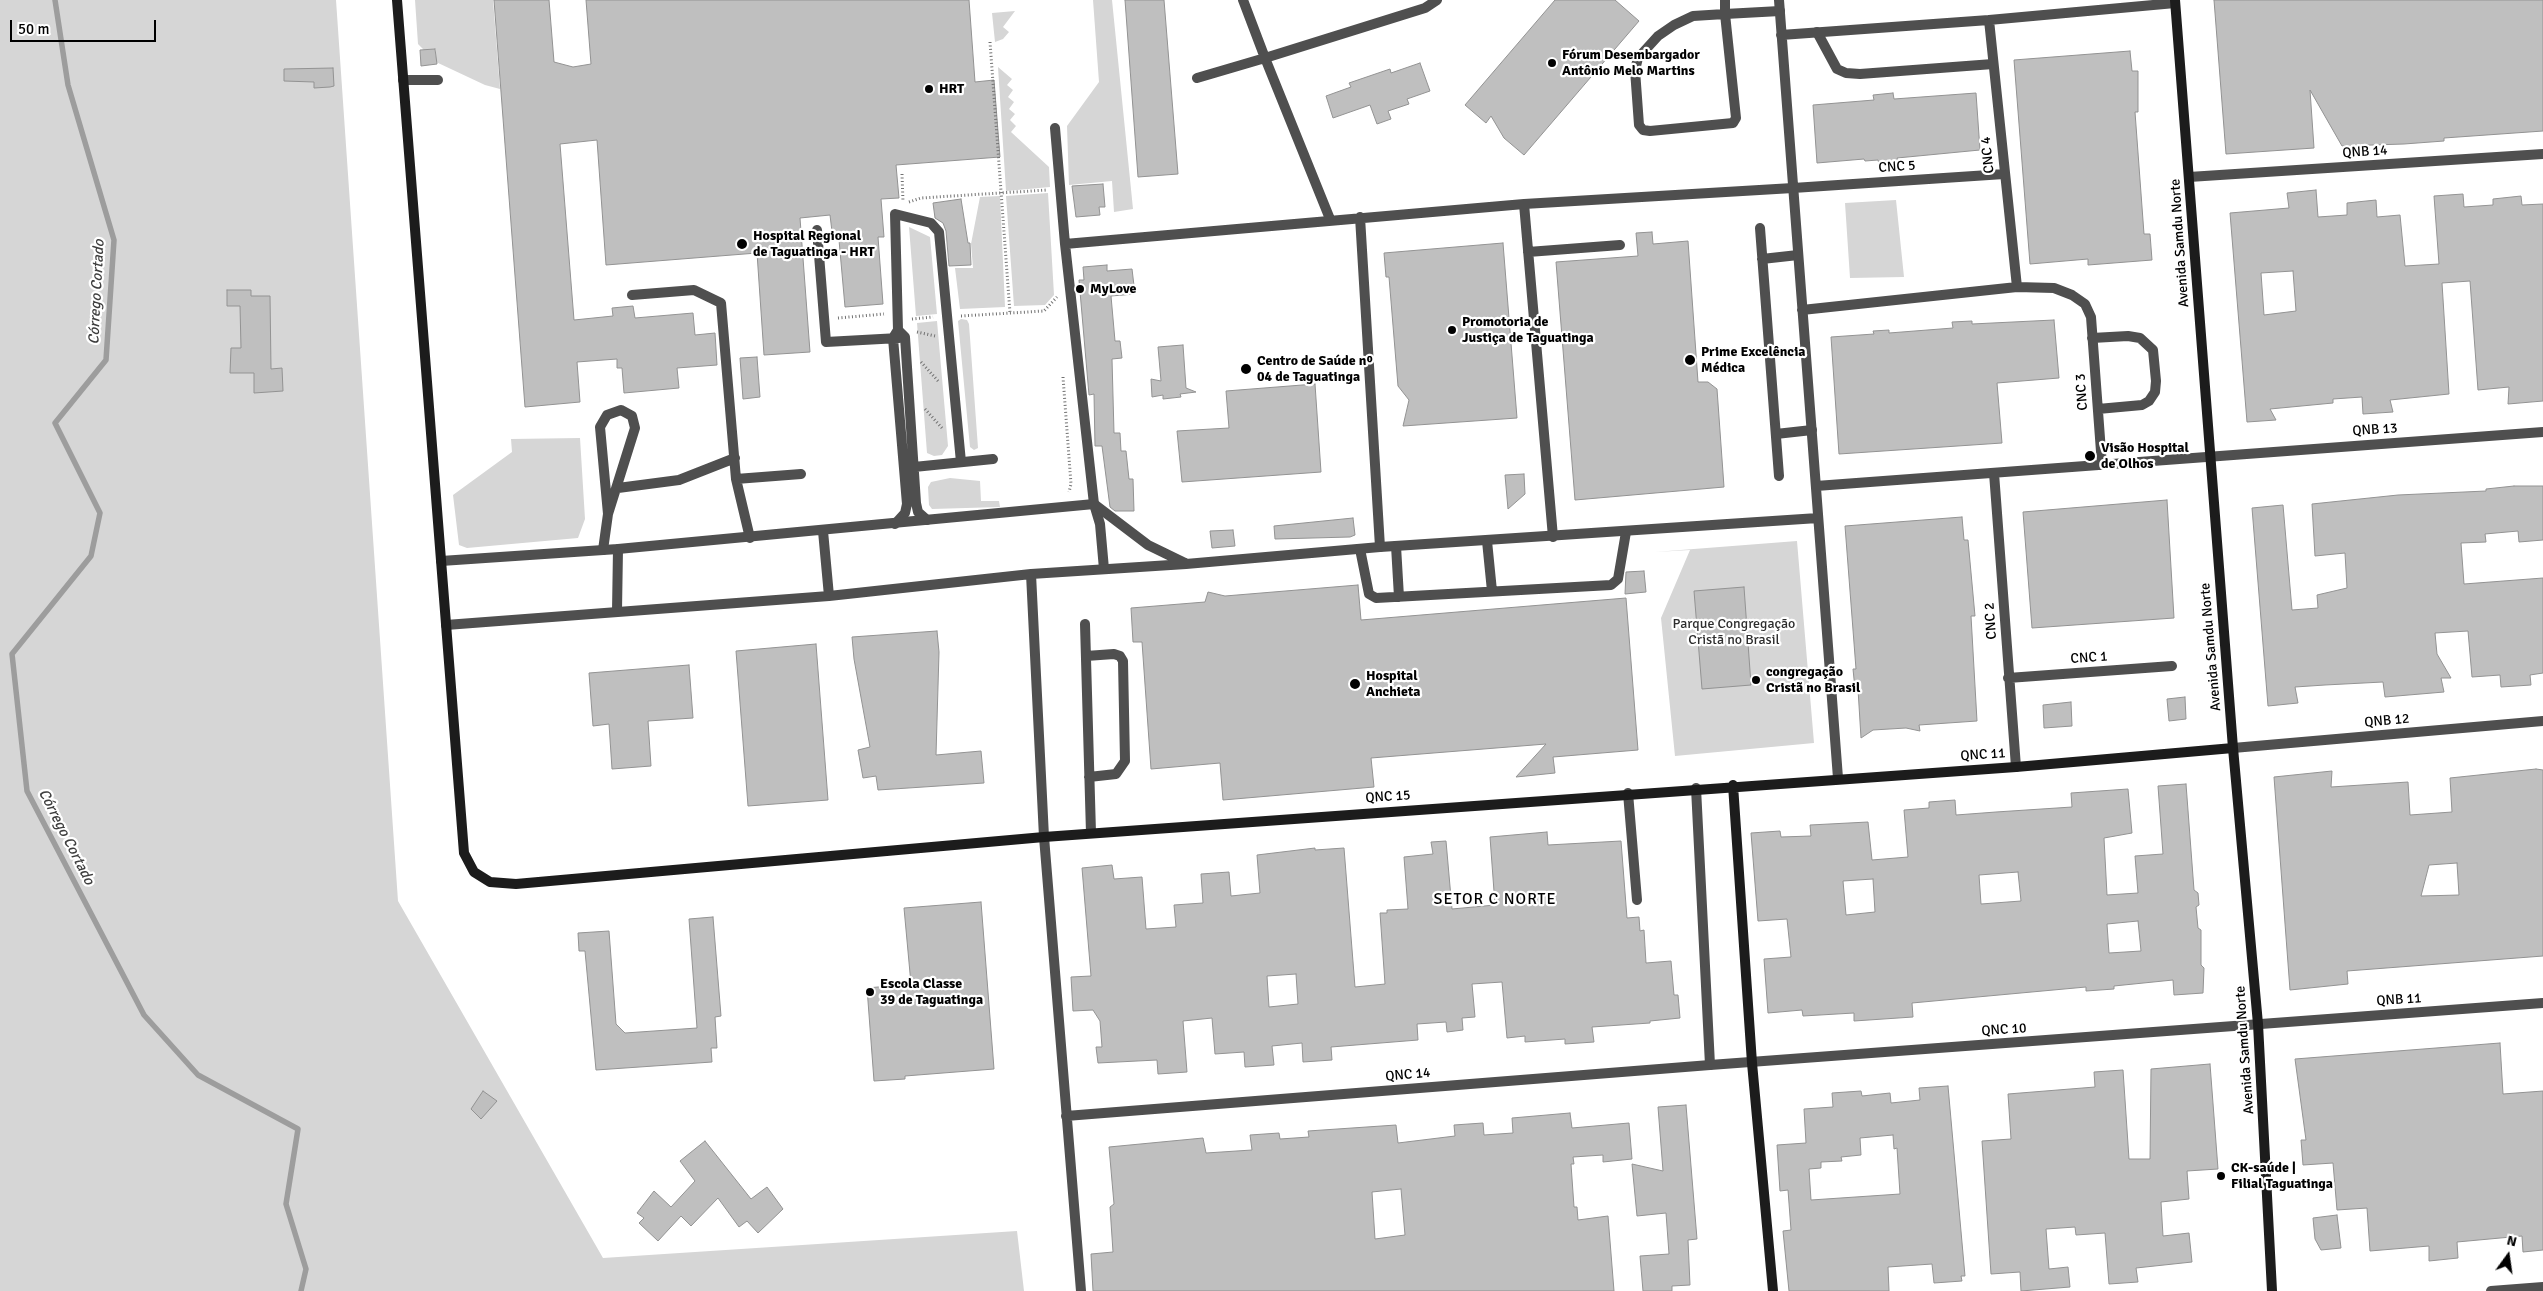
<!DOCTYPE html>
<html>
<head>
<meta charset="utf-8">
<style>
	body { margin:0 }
	#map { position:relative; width:2543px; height:1291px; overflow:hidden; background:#fff; font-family:Signika,sans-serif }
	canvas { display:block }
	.north { position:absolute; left:2483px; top:1231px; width:50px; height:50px; -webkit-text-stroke:4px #fff; paint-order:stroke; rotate:14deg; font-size:14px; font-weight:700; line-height:20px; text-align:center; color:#000 }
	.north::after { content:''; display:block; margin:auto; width:18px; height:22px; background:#000; clip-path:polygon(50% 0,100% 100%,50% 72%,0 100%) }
	.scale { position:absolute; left:10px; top:20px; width:146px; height:22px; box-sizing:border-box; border:2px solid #000; border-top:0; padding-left:6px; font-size:15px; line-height:18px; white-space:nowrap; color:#000; -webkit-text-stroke:4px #fff; paint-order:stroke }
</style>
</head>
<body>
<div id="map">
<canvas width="2543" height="1291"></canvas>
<div class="north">N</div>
<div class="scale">50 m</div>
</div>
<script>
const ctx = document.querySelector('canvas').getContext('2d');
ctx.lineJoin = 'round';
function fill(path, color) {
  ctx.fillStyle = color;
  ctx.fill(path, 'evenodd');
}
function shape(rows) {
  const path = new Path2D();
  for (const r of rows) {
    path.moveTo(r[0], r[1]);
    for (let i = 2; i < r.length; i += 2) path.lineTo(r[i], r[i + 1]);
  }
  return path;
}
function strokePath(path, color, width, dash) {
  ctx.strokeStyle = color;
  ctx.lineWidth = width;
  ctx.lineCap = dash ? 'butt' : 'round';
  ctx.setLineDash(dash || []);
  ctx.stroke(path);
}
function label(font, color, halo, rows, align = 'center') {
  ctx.font = font + ' Signika,sans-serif';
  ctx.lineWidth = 4.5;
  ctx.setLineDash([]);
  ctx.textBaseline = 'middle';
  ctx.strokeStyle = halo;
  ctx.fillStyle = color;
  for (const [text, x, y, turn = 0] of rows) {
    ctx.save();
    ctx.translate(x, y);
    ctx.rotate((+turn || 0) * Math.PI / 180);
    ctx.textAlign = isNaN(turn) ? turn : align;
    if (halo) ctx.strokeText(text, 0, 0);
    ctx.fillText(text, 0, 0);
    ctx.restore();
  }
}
fill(shape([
	[0,0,336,0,398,901,603,1258,1017,1231,1024,1291,0,1291],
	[415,0,493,0,500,89,485,85,436,62,436,49,424,50,418,44],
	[1093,0,1112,0,1133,209,1114,212,1112,181,1069,185,1067,126,1099,82],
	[1015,11,1003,27,1009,32,1003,39,995,42,992,13],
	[998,67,1012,79,1007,85,1013,90,1008,97,1014,102,1009,109,1015,114,1010,120,1016,126,1011,132,1049,167,1050,187,1006,191],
	[1048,193,1054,295,1045,305,1014,306,1006,196],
	[1000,196,1005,307,960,309,955,268,973,268,971,244,980,197],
	[1896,200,1904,277,1850,278,1845,203],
	[909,227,930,237,937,314,916,316],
	[961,319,967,320,969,324,978,448,974,450,970,447,958,321],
	[937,321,948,446,942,455,934,456,927,453,917,323],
	[580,438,585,519,578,538,467,548,459,545,453,495,512,452,511,439],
	[950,478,980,481,981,501,999,501,1000,507,932,509,929,505,928,487,931,482],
	[1797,541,1814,743,1675,756,1661,618,1690,550,1655,552]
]), '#d6d6d6');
strokePath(shape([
	[55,0,68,85,114,240,106,360,55,423,100,513,91,556,12,654,27,791,144,1015,198,1075,298,1129,286,1204,306,1269,301,1291]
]), '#9d9d9d', 5.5);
const building = shape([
	[494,0,549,0,554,62,573,67,591,64,586,0,969,0,975,82,994,80,1000,157,896,165,899,198,881,199,884,237,878,237,883,304,845,307,839,240,833,240,830,215,800,218,810,352,764,355,757,253,606,265,597,140,560,144,574,320,613,316,612,308,633,306,635,318,693,313,695,335,715,333,717,365,677,368,679,388,624,393,622,368,617,368,617,359,577,362,580,402,525,407,494,0],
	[1125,0,1164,0,1178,174,1138,177,1125,0],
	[1555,0,1615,0,1639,21,1524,155,1504,138,1491,116,1486,123,1465,105,1555,0],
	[2214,0,2543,0,2543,131,2444,138,2444,141,2404,144,2342,146,2310,90,2314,148,2226,154,2214,0],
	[435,49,437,64,421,66,420,50,435,49],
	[2130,51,2132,71,2138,71,2138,112,2135,112,2144,234,2150,234,2152,260,2088,265,2088,259,2030,264,2014,60,2130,51],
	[1420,63,1430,91,1407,99,1409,104,1388,111,1391,119,1377,124,1370,105,1333,118,1326,96,1351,87,1349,83,1390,69,1391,73,1420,63],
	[333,68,334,86,330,87,314,88,314,82,284,81,284,69,333,68],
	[1893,93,1894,99,1976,93,1980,150,1897,158,1899,163,1879,164,1878,160,1865,161,1864,159,1817,163,1813,105,1874,100,1873,95,1893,93],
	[1103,184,1105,207,1099,207,1100,215,1076,217,1072,186,1103,184],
	[2316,190,2318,217,2347,215,2347,203,2376,200,2377,217,2400,215,2405,266,2439,264,2434,196,2463,194,2464,207,2493,205,2493,199,2521,196,2522,205,2543,204,2543,401,2508,404,2509,387,2478,390,2470,281,2442,283,2449,394,2390,400,2393,412,2363,414,2362,397,2333,399,2333,403,2270,409,2276,420,2247,422,2230,213,2289,208,2287,193,2316,190],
	[2293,271,2296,311,2264,315,2261,273,2293,271],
	[961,199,968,243,970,243,971,265,949,266,946,231,943,223,935,218,933,203,961,199],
	[1652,232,1653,244,1688,241,1698,382,1708,382,1717,389,1724,487,1575,500,1556,262,1638,256,1636,233,1652,232],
	[1503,243,1517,418,1403,426,1409,400,1398,386,1389,277,1386,277,1384,253,1503,243],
	[1107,265,1107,271,1132,269,1135,294,1111,296,1115,341,1120,341,1122,358,1112,359,1114,433,1120,433,1121,451,1126,451,1129,479,1133,479,1134,511,1115,511,1110,507,1102,446,1095,446,1094,394,1089,395,1079,280,1084,280,1083,267,1107,265],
	[227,290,251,290,251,296,270,296,271,369,282,368,283,391,254,393,254,373,230,373,231,348,241,348,240,306,227,306,227,290],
	[2054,320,2059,378,1997,383,2002,443,1839,454,1831,337,1874,334,1873,331,1889,330,1889,333,1953,328,1952,322,1972,321,1972,324,2054,320],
	[1183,345,1186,388,1196,392,1180,394,1181,397,1163,399,1163,395,1152,397,1151,379,1161,381,1158,347,1183,345],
	[757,357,760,397,743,399,740,358,757,357],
	[1315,384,1321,472,1182,482,1177,431,1229,428,1226,391,1315,384],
	[1524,474,1525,494,1508,509,1505,475,1524,474],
	[2514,486,2543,486,2543,540,2519,542,2518,531,2485,534,2486,542,2461,543,2464,584,2543,578,2543,673,2530,675,2531,685,2501,687,2500,675,2472,677,2468,631,2435,633,2437,654,2451,678,2441,678,2444,692,2385,697,2383,682,2325,685,2295,687,2298,703,2268,706,2252,508,2283,505,2292,610,2318,608,2317,595,2347,588,2345,553,2315,556,2312,504,2398,495,2486,491,2486,489,2514,486],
	[2167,500,2174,618,2032,628,2023,512,2167,500],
	[1962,517,1964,540,1968,540,1975,616,1971,616,1977,721,1919,725,1920,731,1906,728,1873,730,1861,738,1858,689,1855,689,1853,669,1856,669,1845,526,1962,517],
	[1353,518,1355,535,1350,537,1275,539,1274,526,1353,518],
	[1233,530,1235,546,1212,548,1210,531,1233,530],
	[1644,571,1646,592,1625,594,1626,572,1644,571],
	[1358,585,1361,620,1626,598,1638,750,1553,757,1555,773,1516,777,1546,744,1371,758,1374,787,1223,800,1220,763,1151,769,1142,642,1133,642,1131,608,1205,602,1208,592,1225,596,1358,585],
	[1744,587,1751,685,1702,689,1694,591,1744,587],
	[937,631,939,652,936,755,981,751,984,783,878,790,876,776,863,778,858,750,870,747,854,659,852,637,937,631],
	[816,644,828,800,748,806,736,651,816,644],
	[689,665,693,718,648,721,651,766,612,769,609,724,593,726,589,673,689,665],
	[2185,697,2186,719,2169,721,2167,699,2185,697],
	[2071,702,2072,726,2044,728,2043,705,2071,702],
	[2536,769,2543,770,2543,956,2347,971,2348,984,2290,990,2274,777,2332,771,2331,787,2408,782,2410,815,2452,812,2450,778,2536,769],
	[2457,863,2459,895,2421,896,2429,865,2457,863],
	[2186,784,2194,890,2198,893,2199,905,2196,907,2198,928,2201,930,2201,965,2204,968,2203,993,2174,995,2173,980,2114,986,2114,989,2086,991,2086,987,1912,1003,1913,1017,1854,1021,1854,1013,1803,1016,1802,1010,1768,1013,1764,959,1791,957,1787,919,1758,921,1751,833,1780,831,1781,837,1811,836,1810,825,1868,822,1872,860,1908,857,1904,810,1929,808,1929,802,1955,800,1956,815,1996,812,2072,807,2071,793,2128,789,2132,833,2104,838,2107,895,2138,893,2135,856,2163,854,2158,786,2186,784],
	[2018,872,2021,901,1981,904,1979,875,2018,872],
	[1873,879,1875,912,1846,915,1843,881,1873,879],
	[2138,921,2141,951,2109,953,2107,924,2138,921],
	[1547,832,1548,845,1621,841,1627,918,1639,917,1640,931,1644,930,1646,963,1671,961,1674,995,1678,995,1680,1018,1650,1021,1650,1023,1592,1027,1594,1042,1565,1044,1565,1039,1525,1042,1525,1036,1507,1038,1502,982,1472,984,1475,1017,1462,1018,1463,1030,1447,1032,1446,1022,1417,1024,1418,1040,1331,1047,1332,1060,1303,1062,1302,1043,1272,1046,1274,1065,1245,1067,1244,1052,1215,1054,1212,1018,1183,1021,1187,1072,1158,1074,1157,1060,1098,1063,1096,1047,1102,1047,1100,1021,1093,1010,1073,1011,1071,977,1091,976,1082,868,1112,865,1114,879,1142,877,1146,929,1176,927,1174,905,1203,903,1201,874,1229,872,1231,896,1260,893,1257,855,1315,848,1315,850,1344,848,1355,987,1385,984,1380,913,1387,913,1387,910,1408,909,1404,857,1433,854,1431,842,1446,841,1452,909,1495,905,1490,837,1547,832],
	[1296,974,1298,1004,1269,1007,1267,976,1296,974],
	[981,902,994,1069,905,1076,905,1079,874,1081,867,988,911,984,904,908,981,902],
	[713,917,721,1016,715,1017,717,1048,711,1048,712,1062,596,1070,585,951,579,951,578,933,609,931,616,1024,625,1033,697,1028,689,919,713,917],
	[2500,1043,2503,1094,2543,1091,2543,1250,2523,1252,2522,1236,2457,1242,2458,1258,2429,1261,2429,1246,2370,1251,2367,1208,2337,1210,2333,1163,2303,1165,2301,1140,2306,1140,2295,1059,2500,1043],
	[2210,1064,2218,1169,2187,1171,2189,1199,2161,1202,2163,1236,2189,1233,2192,1262,2136,1268,2138,1282,2109,1284,2105,1233,2076,1235,2075,1227,2046,1229,2049,1269,2068,1267,2070,1287,2021,1291,2020,1272,1991,1274,1982,1141,2011,1139,2008,1094,2095,1087,2094,1072,2123,1070,2129,1159,2150,1159,2151,1069,2210,1064],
	[1948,1086,1965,1276,1961,1276,1962,1281,1934,1283,1932,1264,1888,1267,1889,1291,1789,1291,1783,1231,1791,1230,1788,1190,1780,1191,1777,1145,1806,1143,1804,1109,1833,1107,1832,1093,1861,1091,1862,1096,1890,1093,1891,1103,1920,1100,1919,1088,1948,1086],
	[1893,1135,1894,1149,1897,1148,1900,1194,1811,1200,1809,1169,1821,1168,1821,1162,1842,1161,1841,1157,1861,1155,1860,1138,1893,1135],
	[483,1091,497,1101,481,1119,471,1109,483,1091],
	[1686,1105,1697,1239,1688,1240,1690,1285,1672,1286,1672,1291,1643,1291,1640,1256,1669,1254,1666,1213,1637,1216,1632,1164,1663,1171,1658,1107,1686,1105],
	[1570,1113,1572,1128,1629,1123,1632,1159,1603,1162,1603,1155,1573,1157,1574,1164,1571,1164,1574,1207,1577,1207,1578,1220,1608,1216,1614,1291,1093,1291,1091,1254,1113,1252,1110,1207,1114,1204,1109,1147,1203,1138,1206,1153,1252,1150,1250,1135,1279,1133,1280,1139,1309,1137,1308,1131,1396,1125,1398,1143,1455,1136,1454,1125,1483,1123,1484,1135,1513,1133,1512,1118,1570,1113],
	[1401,1189,1405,1235,1375,1239,1372,1192,1401,1189],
	[705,1141,751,1199,767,1187,783,1209,758,1233,747,1221,739,1227,718,1198,691,1226,681,1216,658,1241,639,1223,644,1218,637,1213,654,1191,671,1207,695,1181,680,1161,705,1141],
	[2337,1215,2341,1248,2321,1250,2315,1239,2313,1218,2337,1215]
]);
fill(building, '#bfbfbf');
strokePath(building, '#939393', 1);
strokePath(shape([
	[990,42,1010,313],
	[902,174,903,202],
	[909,202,921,198,1047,190],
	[961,316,1044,311,1057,297],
	[838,318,884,314],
	[912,319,933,317],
	[917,332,935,336],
	[921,362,939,382],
	[1063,377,1071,484,1069,492],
	[925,409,942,428]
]), '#717171', 3, [1, 2.5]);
strokePath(shape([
	[1243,0,1265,58,1425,8,1437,0],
	[1725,0,1725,14,1736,118,1733,123,1650,131,1643,130,1639,125,1635,70,1638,58,1658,36,1674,25,1693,16,1725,14,1780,11],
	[1817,32,1837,69,1846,73,1860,74,1993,64],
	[1197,78,1265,58,1330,219],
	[403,80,438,80],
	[1055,128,1065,244,1094,504,1100,524,1104,569],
	[1524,204,1553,537],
	[1360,217,1380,547],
	[1760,228,1779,476],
	[817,230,826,342,899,338],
	[1065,244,1524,204,1793,188],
	[1528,252,1620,245],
	[1762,259,1798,255],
	[632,295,694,290,721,303,736,479,750,538],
	[898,330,905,337,916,503,918,512,927,520],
	[1776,434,1812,430],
	[914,467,993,459],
	[736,479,801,474],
	[618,488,679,480,735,458],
	[895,524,905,513,907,504,893,338,898,330,895,214,931,223,939,232,961,462],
	[1487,541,1492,591],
	[1396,546,1399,597],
	[1360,549,1369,594,1376,598,1611,585,1618,579,1626,532],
	[603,550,608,514,635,428,632,416,621,410,607,415,600,427,608,514],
	[617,611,618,549],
	[1085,624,1091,833],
	[1086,656,1114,654,1120,656,1123,661,1125,761,1116,774,1089,777],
	[1696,788,1710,1065],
	[1628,793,1637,900]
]), '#4f4f4f', 10);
strokePath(shape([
	[1779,0,1838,778],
	[1989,20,2017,287],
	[1781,35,1989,20,2175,3],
	[2189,177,2543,154],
	[1793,188,2004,174],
	[1802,310,2017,287,2054,288,2072,295,2085,304,2091,317,2102,465],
	[2092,338,2128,336,2140,338,2153,350,2156,381,2155,392,2149,401,2142,405,2098,409],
	[1994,473,2016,767],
	[1816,486,2543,432],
	[823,531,829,596],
	[441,561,618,549,1094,504,1148,545,1185,563],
	[1031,574,1044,837,1081,1291],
	[446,625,829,596,1031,574,1186,564,1380,547,1818,518],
	[2008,678,2172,666],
	[2233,748,2543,721],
	[1066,1116,1710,1065,2543,1003],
	[2491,1291,2543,1287]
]), '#4f4f4f', 10);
strokePath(shape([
	[397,0,464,853,474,872,490,882,516,884,1044,837,2016,767,2233,748],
	[2175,0,2233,748,2258,1024,2272,1291],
	[1733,785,1752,1063,1773,1291]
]), '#1c1c1c', 10);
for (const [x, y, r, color] of [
	[1552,63,5,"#000"],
	[929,89,5,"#000"],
	[742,244,6,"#000"],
	[1080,289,5,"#000"],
	[1452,330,5,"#000"],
	[1690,360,6,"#000"],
	[1246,369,6,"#000"],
	[2090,456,6,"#000"],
	[1756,680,5,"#000"],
	[1355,684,6,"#000"],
	[870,992,5,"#000"],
	[2221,1176,5,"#000"]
]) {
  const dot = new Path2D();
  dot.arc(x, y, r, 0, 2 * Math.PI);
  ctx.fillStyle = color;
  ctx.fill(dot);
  strokePath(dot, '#fff', 2);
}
label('bold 14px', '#000', '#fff', [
	["Fórum Desembargador",1562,55],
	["Antônio Melo Martins",1562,71],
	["HRT",939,89],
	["Hospital Regional",753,236],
	["de Taguatinga - HRT",753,252],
	["MyLove",1090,289],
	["Promotoria de",1462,322],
	["Justiça de Taguatinga",1462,338],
	["Prime Excelência",1701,352],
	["Médica",1701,368],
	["Centro de Saúde nº",1257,361],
	["04 de Taguatinga",1257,377],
	["Visão Hospital",2101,448],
	["de Olhos",2101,464],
	["congregação",1766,672],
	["Cristã no Brasil",1766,688],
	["Hospital",1366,676],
	["Anchieta",1366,692],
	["Escola Classe",880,984],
	["39 de Taguatinga",880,1000],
	["CK-saúde |",2231,1168],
	["Filial Taguatinga",2231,1184]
], 'left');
label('14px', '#000', '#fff', [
	["QNB 14",2365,152,-4],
	["CNC 4",1988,155,-96],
	["CNC 5",1897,167,-4],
	["Avenida Samdu Norte",2180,243,-94],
	["CNC 3",2082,392,-94],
	["QNB 13",2375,430,-4],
	["CNC 2",1991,621,-94],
	["Avenida Samdu Norte",2211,647,-95],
	["CNC 1",2089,658,-4],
	["QNB 12",2387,721,-5],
	["QNC 11",1983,755,-4],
	["QNC 15",1388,797,-4],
	["QNB 11",2399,1000,-4],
	["QNC 10",2004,1030,-4],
	["Avenida Samdu Norte",2245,1050,-94],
	["QNC 14",1408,1075,-5]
]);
label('14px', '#2d2d2d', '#fff', [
	["Parque Congregação",1734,624],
	["Cristã no Brasil",1734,640]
]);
label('italic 15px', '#3e3e3e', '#fff', [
	["Córrego Cortado",97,292,-87],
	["Córrego Cortado",66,837,63]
]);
ctx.letterSpacing = '1px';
label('16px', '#000', '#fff', [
	["SETOR C NORTE",1495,900]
]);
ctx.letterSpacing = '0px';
</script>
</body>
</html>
